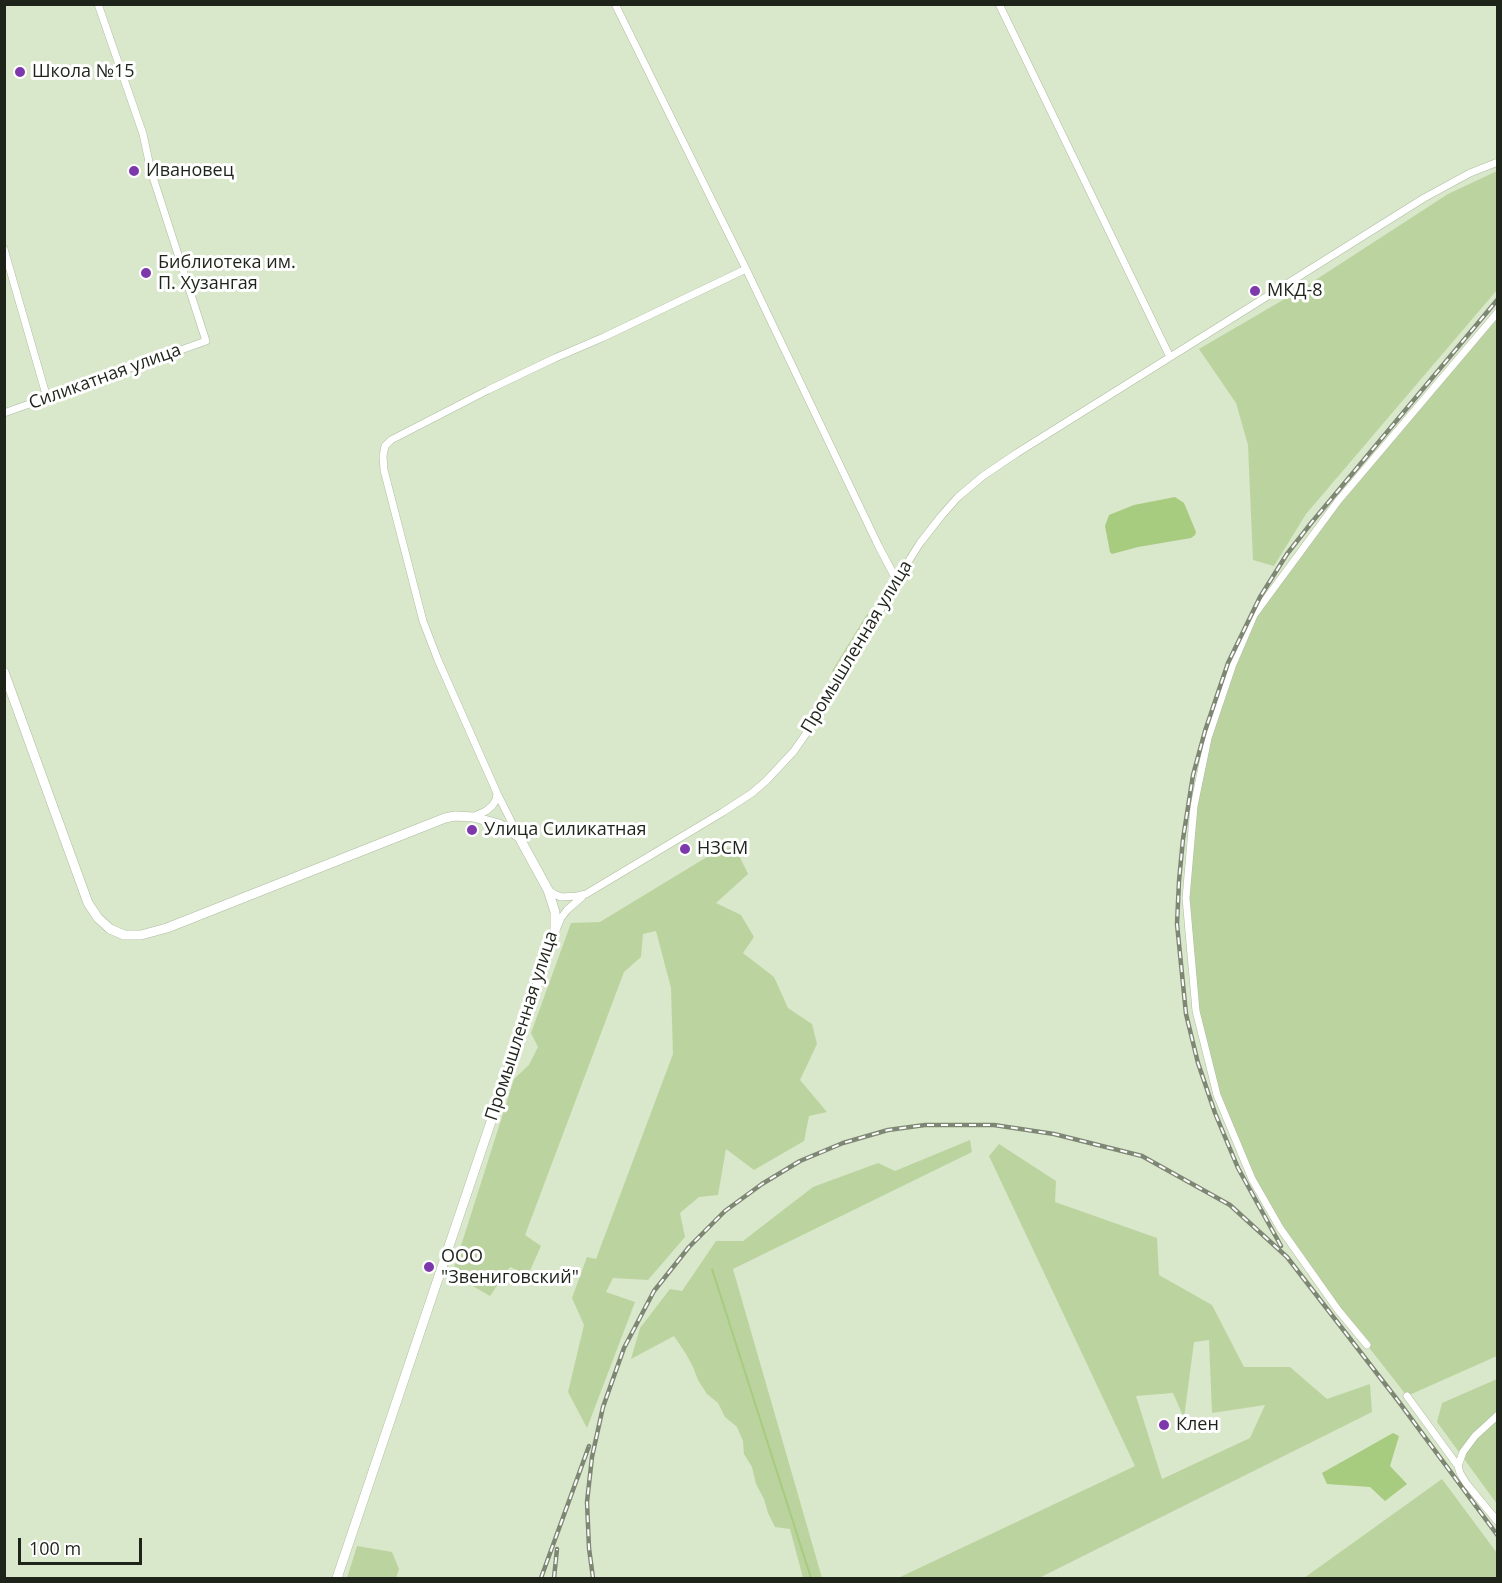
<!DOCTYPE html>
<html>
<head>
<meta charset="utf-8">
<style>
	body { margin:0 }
	#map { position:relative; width:1502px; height:1583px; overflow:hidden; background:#d9e7cb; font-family:"Open Sans",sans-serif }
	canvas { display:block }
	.frame { position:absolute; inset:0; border:6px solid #1f241a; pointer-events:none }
	.scale { position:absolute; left:18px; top:1538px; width:124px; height:27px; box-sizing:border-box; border:3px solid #1f241a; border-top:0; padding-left:8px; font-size:18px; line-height:21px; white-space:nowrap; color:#1f241a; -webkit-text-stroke:4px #fff; paint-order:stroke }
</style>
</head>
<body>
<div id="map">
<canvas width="1502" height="1583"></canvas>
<div class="frame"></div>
<div class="scale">100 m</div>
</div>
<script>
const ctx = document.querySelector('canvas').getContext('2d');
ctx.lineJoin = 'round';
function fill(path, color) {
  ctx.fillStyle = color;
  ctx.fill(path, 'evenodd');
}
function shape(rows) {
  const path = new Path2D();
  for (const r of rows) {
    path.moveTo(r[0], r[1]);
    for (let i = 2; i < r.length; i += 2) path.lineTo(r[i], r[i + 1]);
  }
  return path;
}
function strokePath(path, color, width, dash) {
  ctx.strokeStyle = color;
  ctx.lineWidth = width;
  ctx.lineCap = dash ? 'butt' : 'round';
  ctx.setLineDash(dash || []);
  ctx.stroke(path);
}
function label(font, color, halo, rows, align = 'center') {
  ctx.font = font + ' "Open Sans",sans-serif';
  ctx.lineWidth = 6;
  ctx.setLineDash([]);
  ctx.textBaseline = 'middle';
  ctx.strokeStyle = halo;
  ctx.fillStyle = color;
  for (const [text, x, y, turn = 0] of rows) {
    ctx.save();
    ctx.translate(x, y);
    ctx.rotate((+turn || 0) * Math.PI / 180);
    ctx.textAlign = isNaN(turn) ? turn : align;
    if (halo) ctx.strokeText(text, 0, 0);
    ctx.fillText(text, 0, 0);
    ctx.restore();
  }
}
fill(shape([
	[1497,171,1497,290,1306,514,1274,566,1253,560,1248,445,1236,403,1199,349,1300,290,1448,194],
	[1497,312,1497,1356,1407,1396,1367,1345,1338,1310,1252,1179,1217,1095,1196,1011,1186,898,1194,806,1208,738,1254,615,1338,501],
	[867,614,870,614,870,619,839,672,835,675,832,671],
	[735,847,748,874,716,903,741,915,754,937,743,953,774,977,788,1008,812,1024,817,1044,800,1080,827,1112,809,1116,804,1141,754,1170,726,1149,718,1195,699,1197,680,1213,685,1237,648,1280,613,1278,606,1292,635,1302,587,1428,568,1392,584,1325,572,1298,587,1257,596,1259,673,1054,671,988,656,931,643,934,641,957,624,972,525,1235,541,1246,528,1275,510,1267,490,1296,452,1274,514,1079,529,1065,538,1047,531,1033,571,923,600,922,720,849],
	[970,1140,972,1152,733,1269,822,1578,803,1578,790,1529,775,1527,768,1513,764,1499,756,1484,752,1467,744,1454,743,1441,737,1427,725,1417,718,1403,707,1394,698,1380,693,1367,686,1354,674,1336,631,1359,640,1328,670,1289,682,1291,716,1241,743,1241,813,1187,878,1163,895,1171],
	[999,1144,1056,1181,1055,1202,1157,1238,1159,1275,1212,1305,1244,1367,1290,1367,1327,1399,1370,1384,1372,1412,1039,1578,898,1578,1135,1466,989,1156],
	[1209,1340,1212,1413,1265,1405,1250,1438,1162,1479,1136,1396,1173,1393,1184,1418,1194,1342],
	[1497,1379,1497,1504,1437,1422,1442,1403],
	[1442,1479,1497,1553,1497,1578,1304,1578],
	[357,1546,392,1552,399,1569,396,1578,347,1578]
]), '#bbd49f');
fill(shape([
	[1175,497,1184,503,1196,532,1195,535,1191,538,1138,547,1112,554,1110,552,1105,526,1109,515,1134,505],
	[1393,1433,1399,1436,1390,1466,1407,1484,1385,1501,1370,1487,1327,1484,1322,1473]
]), '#a7cb7f');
strokePath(shape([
	[712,1269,811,1578]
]), '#a7cb7f', 2);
const street = shape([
	[615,4,746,269,879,547,897,581],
	[999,4,1170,357],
	[4,249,47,398],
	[4,413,206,341,151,171,143,134,98,4],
	[473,817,486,811,492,806,496,800,497,793],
	[519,837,497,793,438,660,423,621,384,470,383,456,385,446,391,440,488,390,555,358,604,337,746,269],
	[548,890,554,894,561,897,577,896,586,894,723,812,752,793,766,781,794,751,826,705,903,570,920,543,942,515,958,497,983,476,1017,453,1424,198,1470,173,1498,162],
	[556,930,561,918,567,910,582,897],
	[1367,1345,1338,1310,1280,1228,1252,1179,1217,1095,1196,1011,1186,898,1194,806,1208,738,1233,664,1254,615,1338,501,1498,312],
	[1407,1396,1458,1466],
	[1498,1415,1475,1436,1463,1452,1458,1466,1460,1473,1466,1483,1498,1522]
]);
const secondary = shape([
	[4,672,88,903,98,918,110,929,124,935,141,935,167,928,445,818,455,816,473,817,499,824,519,837,548,890,555,912,555,932,337,1578]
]);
strokePath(street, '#aebca0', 8);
strokePath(secondary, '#aebca0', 10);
strokePath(street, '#fff', 7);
strokePath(secondary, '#fff', 9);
const rail = shape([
	[1281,1246,1238,1168,1215,1113,1198,1063,1186,1014,1177,924,1179,881,1183,839,1193,775,1205,731,1228,663,1260,597,1287,554,1312,522,1498,299],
	[541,1578,589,1446],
	[554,1578,557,1549],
	[593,1578,589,1548,587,1502,592,1457,603,1407,624,1348,654,1291,689,1247,725,1211,762,1184,800,1161,843,1143,888,1130,925,1125,994,1125,1054,1134,1142,1156,1230,1205,1287,1257,1399,1402,1498,1536]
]);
strokePath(rail, '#7e8774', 4.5);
strokePath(rail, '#fff', 2, [7]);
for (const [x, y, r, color] of [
	[20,72,6,"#7d38ab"],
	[134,171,6,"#7d38ab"],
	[146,273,6,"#7d38ab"],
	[1255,291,6,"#7d38ab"],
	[472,830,6,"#7d38ab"],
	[685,849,6,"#7d38ab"],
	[429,1267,6,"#7d38ab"],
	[1164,1425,6,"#7d38ab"]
]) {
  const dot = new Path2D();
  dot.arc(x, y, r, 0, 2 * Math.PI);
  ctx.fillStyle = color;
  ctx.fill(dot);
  strokePath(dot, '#fff', 2);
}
label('18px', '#1f241a', '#fff', [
	["Школа №15",32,72],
	["Ивановец",146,171],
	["Библиотека им.",158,263],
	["П. Хузангая",158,284],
	["МКД-8",1267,291],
	["Улица Силикатная",484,830],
	["НЗСМ",697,849],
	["ООО",441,1257],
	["\"Звениговский\"",441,1278],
	["Клен",1176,1425]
], 'left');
label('18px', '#1f241a', '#fff', [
	["Силикатная улица",105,377,-20],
	["Промышленная улица",857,647,-59],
	["Промышленная улица",522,1026,-72]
]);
</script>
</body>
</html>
